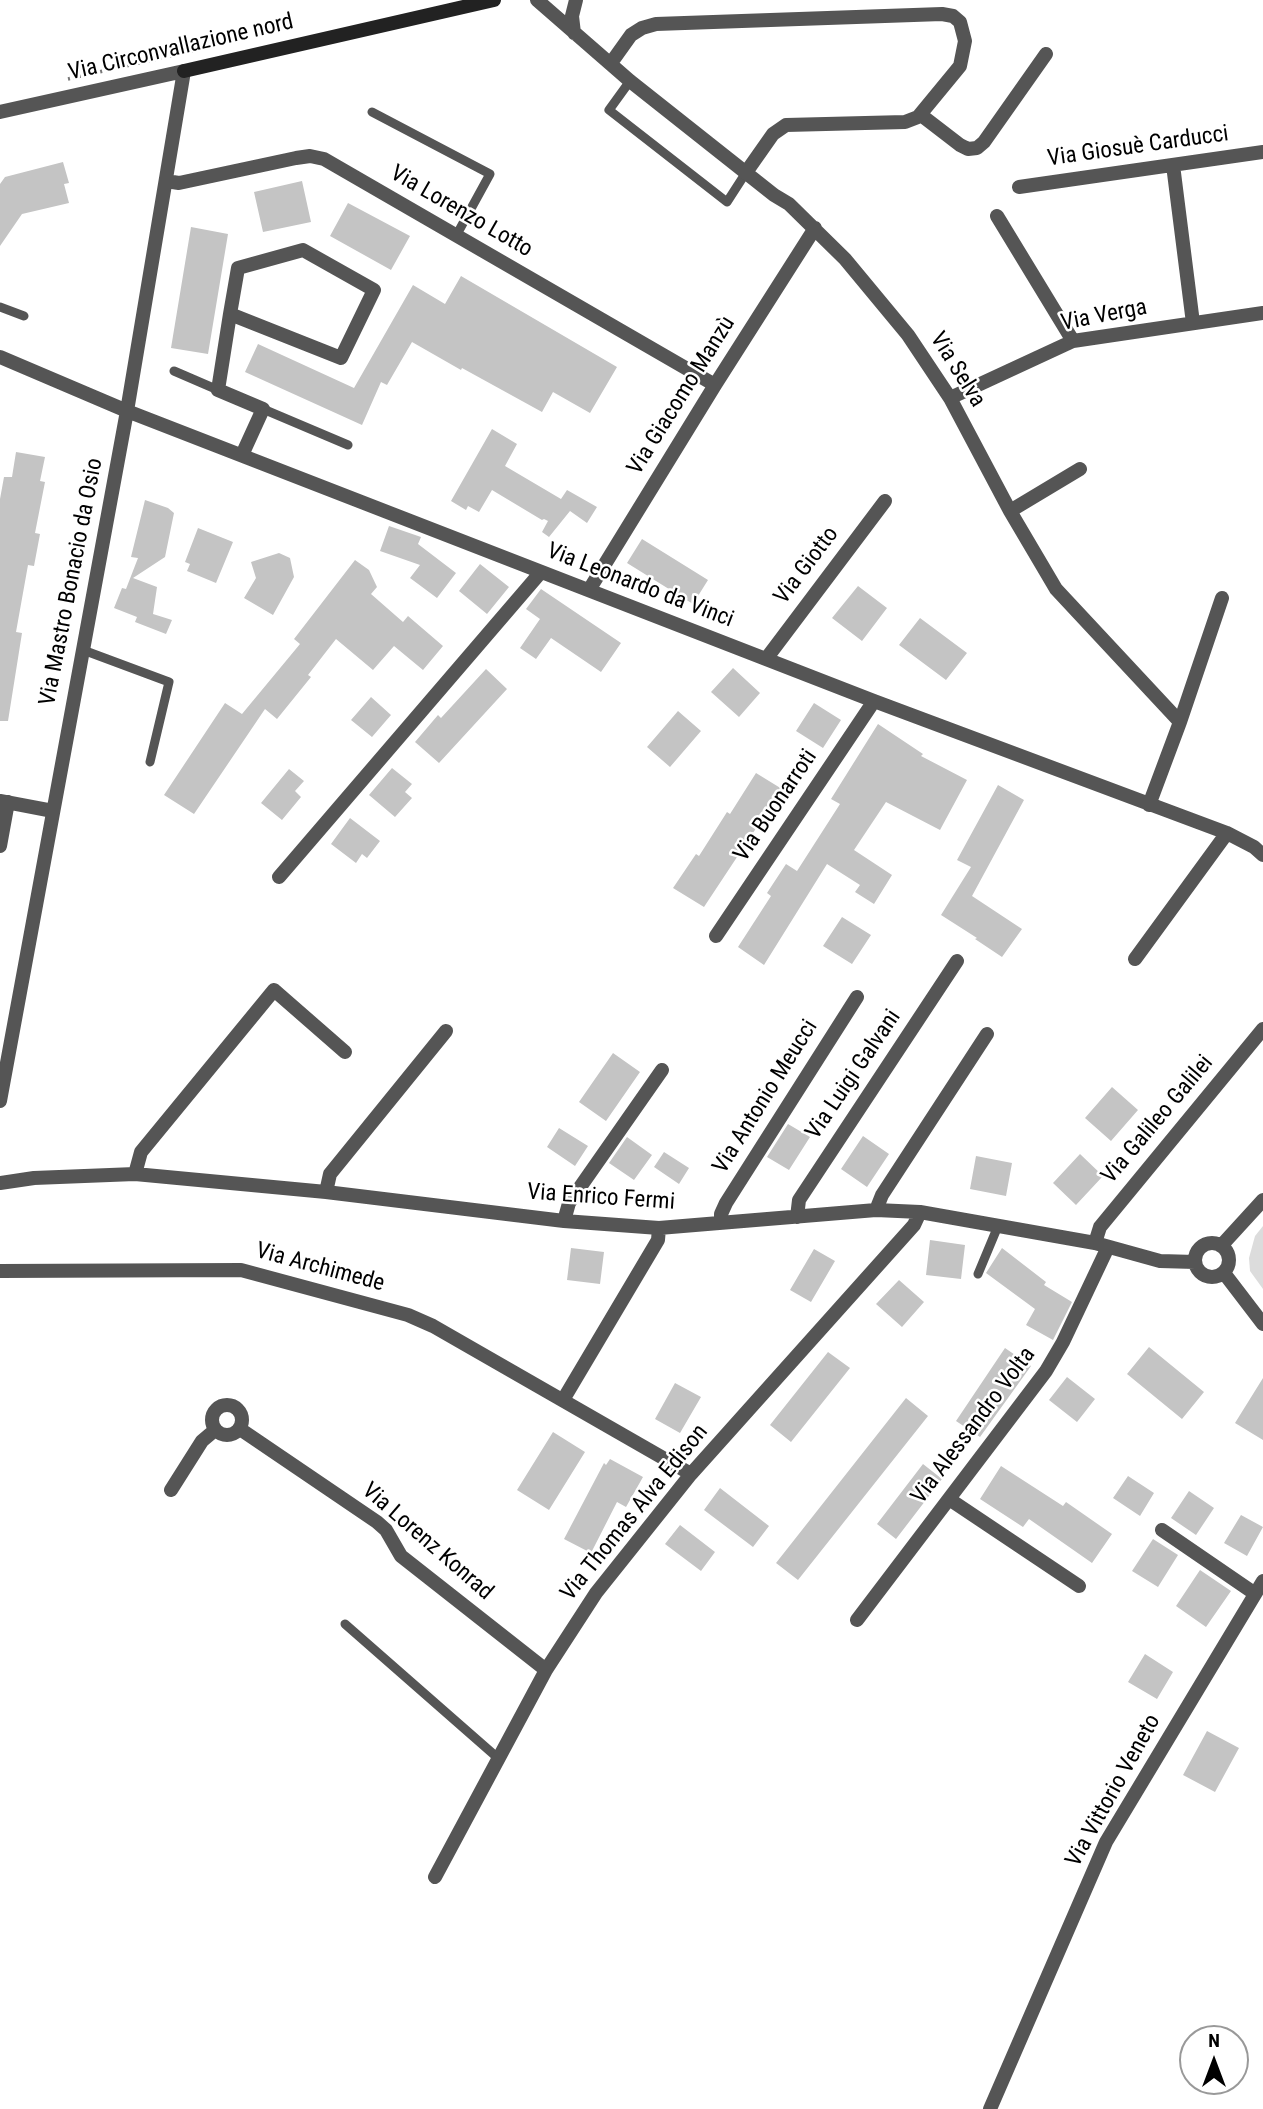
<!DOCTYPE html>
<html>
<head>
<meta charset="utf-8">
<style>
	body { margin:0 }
	#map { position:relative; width:1263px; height:2109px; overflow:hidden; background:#fff; font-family:"Roboto Condensed",sans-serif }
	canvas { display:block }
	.north { position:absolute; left:1179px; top:2025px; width:70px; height:70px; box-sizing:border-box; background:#fff; border:2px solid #999; border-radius:50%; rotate:0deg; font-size:19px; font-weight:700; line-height:28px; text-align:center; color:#000 }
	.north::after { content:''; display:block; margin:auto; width:24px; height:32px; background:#000; clip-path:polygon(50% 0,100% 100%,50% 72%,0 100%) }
</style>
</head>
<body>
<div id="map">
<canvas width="1263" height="2109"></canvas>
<div class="north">N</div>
</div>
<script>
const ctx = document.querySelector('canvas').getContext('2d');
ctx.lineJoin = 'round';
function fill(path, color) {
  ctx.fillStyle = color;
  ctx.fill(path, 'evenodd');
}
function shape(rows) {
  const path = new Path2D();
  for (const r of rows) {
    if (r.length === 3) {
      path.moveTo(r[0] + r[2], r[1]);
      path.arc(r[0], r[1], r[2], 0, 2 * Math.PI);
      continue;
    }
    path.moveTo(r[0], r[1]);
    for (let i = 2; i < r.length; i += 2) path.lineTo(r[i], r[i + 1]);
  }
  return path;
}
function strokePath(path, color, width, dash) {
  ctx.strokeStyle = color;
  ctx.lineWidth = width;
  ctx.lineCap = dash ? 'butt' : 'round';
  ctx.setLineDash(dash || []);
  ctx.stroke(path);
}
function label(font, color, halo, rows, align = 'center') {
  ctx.font = font + ' "Roboto Condensed",sans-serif';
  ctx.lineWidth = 5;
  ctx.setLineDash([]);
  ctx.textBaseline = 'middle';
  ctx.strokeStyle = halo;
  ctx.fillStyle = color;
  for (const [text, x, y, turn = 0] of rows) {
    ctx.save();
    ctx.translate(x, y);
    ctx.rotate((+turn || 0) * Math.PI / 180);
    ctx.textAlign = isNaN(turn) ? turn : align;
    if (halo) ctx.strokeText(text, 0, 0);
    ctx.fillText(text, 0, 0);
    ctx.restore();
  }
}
fill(shape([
	[1263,1226,1263,1289,1250,1271,1249,1258,1255,1236]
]), '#dcdcdc');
fill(shape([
	[63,162,69,183,64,184,69,203,22,214,0,246,0,184,5,177],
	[302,181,311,222,263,232,254,192],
	[348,203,410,236,391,270,330,236],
	[191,227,228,234,208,354,171,348],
	[461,276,617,367,590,413,553,392,542,412,462,368,461,370,412,342,387,385,381,382,362,425,245,372,258,344,354,388,413,285,445,304],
	[492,429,517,444,505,466,561,499,567,490,597,507,587,523,570,511,549,537,542,532,548,521,544,519,542,520,492,490,479,512,468,506,466,510,451,501],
	[16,452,45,457,40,481,45,482,35,533,40,534,34,566,28,565,16,632,22,633,8,721,0,721,0,499,4,477,12,477],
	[145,500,168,508,174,513,165,557,133,578,157,587,153,614,172,620,166,634,135,622,137,617,114,608,122,588,126,589,138,558,131,557],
	[389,526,421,537,418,544,456,573,437,598,410,578,420,565,380,551],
	[198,528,233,542,216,583,187,571,190,564,185,562],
	[642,539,708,580,693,604,627,563],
	[279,553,290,558,294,577,273,615,244,598,256,578,251,562],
	[355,560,369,570,377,587,371,594,403,622,408,616,443,646,423,670,394,646,373,670,336,639,308,675,311,677,277,719,265,709,194,814,164,795,225,703,242,714,300,644,294,639],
	[480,564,509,587,487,614,459,591],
	[858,586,887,608,862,641,832,618],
	[541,589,621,643,601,672,551,638,536,659,520,648,540,619,526,609],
	[920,618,967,653,946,680,899,645],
	[733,668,760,693,739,717,711,692],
	[486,669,507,689,439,763,415,742,438,715,441,718],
	[371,697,391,715,372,737,351,720],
	[814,703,841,720,823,748,796,731],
	[678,711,701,731,670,767,647,747],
	[878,724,923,754,921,756,967,780,940,830,886,802,854,850,892,875,874,904,855,892,860,885,827,864,764,965,738,947,771,896,767,893,786,864,797,871,840,804,831,799],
	[392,768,412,784,405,792,412,798,395,817,369,795],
	[289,769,304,781,295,791,301,797,282,820,261,803],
	[756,773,782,789,704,907,673,888,696,854,699,856,727,812,730,814],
	[998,785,1024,800,972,896,1022,929,1002,957,975,939,977,938,941,915,971,867,957,860],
	[350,818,380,841,367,858,362,854,356,863,331,844],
	[842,917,871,935,852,964,823,946],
	[613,1053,640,1072,606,1121,579,1102],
	[1112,1087,1138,1110,1111,1141,1085,1118],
	[788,1124,810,1137,789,1170,767,1157],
	[559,1128,588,1146,575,1166,547,1147],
	[863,1136,889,1154,867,1187,841,1169],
	[627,1137,652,1155,634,1180,609,1163],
	[664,1152,689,1168,679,1184,654,1167],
	[1080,1154,1103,1176,1076,1205,1053,1183],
	[976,1156,1012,1163,1006,1196,970,1189],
	[930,1240,965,1245,961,1279,926,1275],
	[571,1248,604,1252,600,1284,567,1280],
	[1002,1248,1046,1282,1044,1285,1072,1302,1053,1340,1026,1325,1035,1309,986,1273],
	[814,1249,835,1261,811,1302,790,1290],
	[899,1280,924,1302,902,1327,876,1304],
	[1149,1347,1204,1392,1182,1419,1127,1374],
	[1005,1348,1031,1366,980,1437,956,1421],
	[828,1352,850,1368,791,1442,770,1425],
	[1067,1377,1095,1399,1077,1422,1049,1400],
	[1263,1378,1263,1440,1235,1423],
	[675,1383,701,1397,680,1433,655,1419],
	[906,1398,928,1416,798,1580,776,1563],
	[553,1432,585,1452,549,1510,517,1490],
	[610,1459,643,1477,626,1507,617,1502,591,1553,564,1539,604,1463,606,1465],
	[923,1464,942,1479,896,1539,877,1524],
	[1001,1466,1063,1506,1066,1502,1112,1534,1092,1563,1029,1519,1023,1527,980,1499],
	[1128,1476,1154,1493,1140,1516,1113,1498],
	[720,1488,769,1526,753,1547,704,1510],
	[1189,1491,1214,1508,1196,1535,1171,1518],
	[1241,1515,1263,1527,1247,1556,1224,1543],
	[680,1525,715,1552,701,1571,665,1544],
	[1153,1539,1178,1555,1158,1587,1132,1571],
	[1200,1570,1231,1591,1206,1627,1176,1606],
	[1145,1654,1173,1672,1157,1699,1128,1682],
	[1207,1731,1239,1748,1215,1792,1183,1775]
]), '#c4c4c4');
strokePath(shape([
	[68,79,197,50]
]), '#777', 3.5, [2, 3.5]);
strokePath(shape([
	[630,81,609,110,727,202,747,171],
	[372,112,490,174,456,236],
	[0,307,24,316],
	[174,371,218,390],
	[263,409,348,445],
	[83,650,169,682,150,762],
	[978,1274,998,1226],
	[345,1624,499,1759]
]), '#555', 9);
strokePath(shape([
	[537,0,630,81,774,195,789,204,845,259,908,335,950,398,1010,511,1056,589,1180,722,1149,805],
	[574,33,572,16,576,0],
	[611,63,631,35,642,28,656,24,942,14,953,16,960,22,965,41,960,66,918,117,905,122,786,125,773,134,747,171],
	[0,112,184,71,127,411,0,1101],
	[921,115,960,145,968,149,977,148,984,142,1046,54],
	[1173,165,1193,323],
	[166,181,179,183,296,158,310,156,324,159,715,385],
	[1019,187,1263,152],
	[997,216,1073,341],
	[230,314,341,358,374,290,303,250,238,268,230,314,218,390,263,409,242,455],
	[0,357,127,411,874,701,1227,833,1254,847,1263,855],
	[950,398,1073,341,1263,313],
	[1010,511,1080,469],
	[589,590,715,385,815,228],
	[766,659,885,501],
	[1180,722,1222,598],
	[0,801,53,811],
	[0,846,8,802],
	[279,877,541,572],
	[716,936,874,701],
	[1135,959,1227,833],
	[135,1174,141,1152,274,990,345,1052],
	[0,1183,34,1178,135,1174,326,1192,564,1221,659,1228,876,1210,920,1212,1095,1243,1160,1261,1195,1262],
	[326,1192,330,1174,446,1031],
	[876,1210,882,1195,987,1034],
	[797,1217,799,1200,957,961],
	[564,1221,569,1203,662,1070],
	[721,1223,721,1214,726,1203,857,997],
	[1095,1243,1100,1227,1263,1029],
	[1212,1260,17],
	[1221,1246,1263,1200],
	[0,1271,241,1270,408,1315,433,1326,691,1474],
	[1224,1273,1263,1324],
	[563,1400,658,1240,659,1228],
	[227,1420,15],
	[240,1429,377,1522,386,1530,401,1556,546,1670],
	[171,1490,202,1441,215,1430],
	[949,1499,1079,1586],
	[1162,1530,1254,1593],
	[857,1620,1046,1371,1063,1342,1108,1247],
	[435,1877,546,1670,596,1593,691,1474,914,1225,920,1212],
	[990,2109,1106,1842,1263,1581]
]), '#555', 14);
strokePath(shape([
	[184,71,494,0]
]), '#222', 14);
label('23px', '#000', '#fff', [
	["Via Circonvallazione nord",181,48,-13],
	["Via Giosuè Carducci",1138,147,-8],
	["Via Lorenzo Lotto",461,212,30],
	["Via Verga",1104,316,-11],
	["Via Selva",957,370,58],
	["Via Giacomo Manzù",682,396,-58],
	["Via Giotto",807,566,-53],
	["Via Mastro Bonacio da Osio",72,582,-79],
	["Via Leonardo da Vinci",640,586,21],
	["Via Buonarroti",776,806,-56],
	["Via Luigi Galvani",854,1075,-56],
	["Via Antonio Meucci",766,1097,-58],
	["Via Galileo Galilei",1158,1120,-50],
	["Via Enrico Fermi",601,1198,4],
	["Via Archimede",320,1268,15],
	["Via Alessandro Volta",974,1426,-53],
	["Via Thomas Alva Edison",635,1513,-51],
	["Via Lorenz Konrad",427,1542,41],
	["Via Vittorio Veneto",1114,1791,-61]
]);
</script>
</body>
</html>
